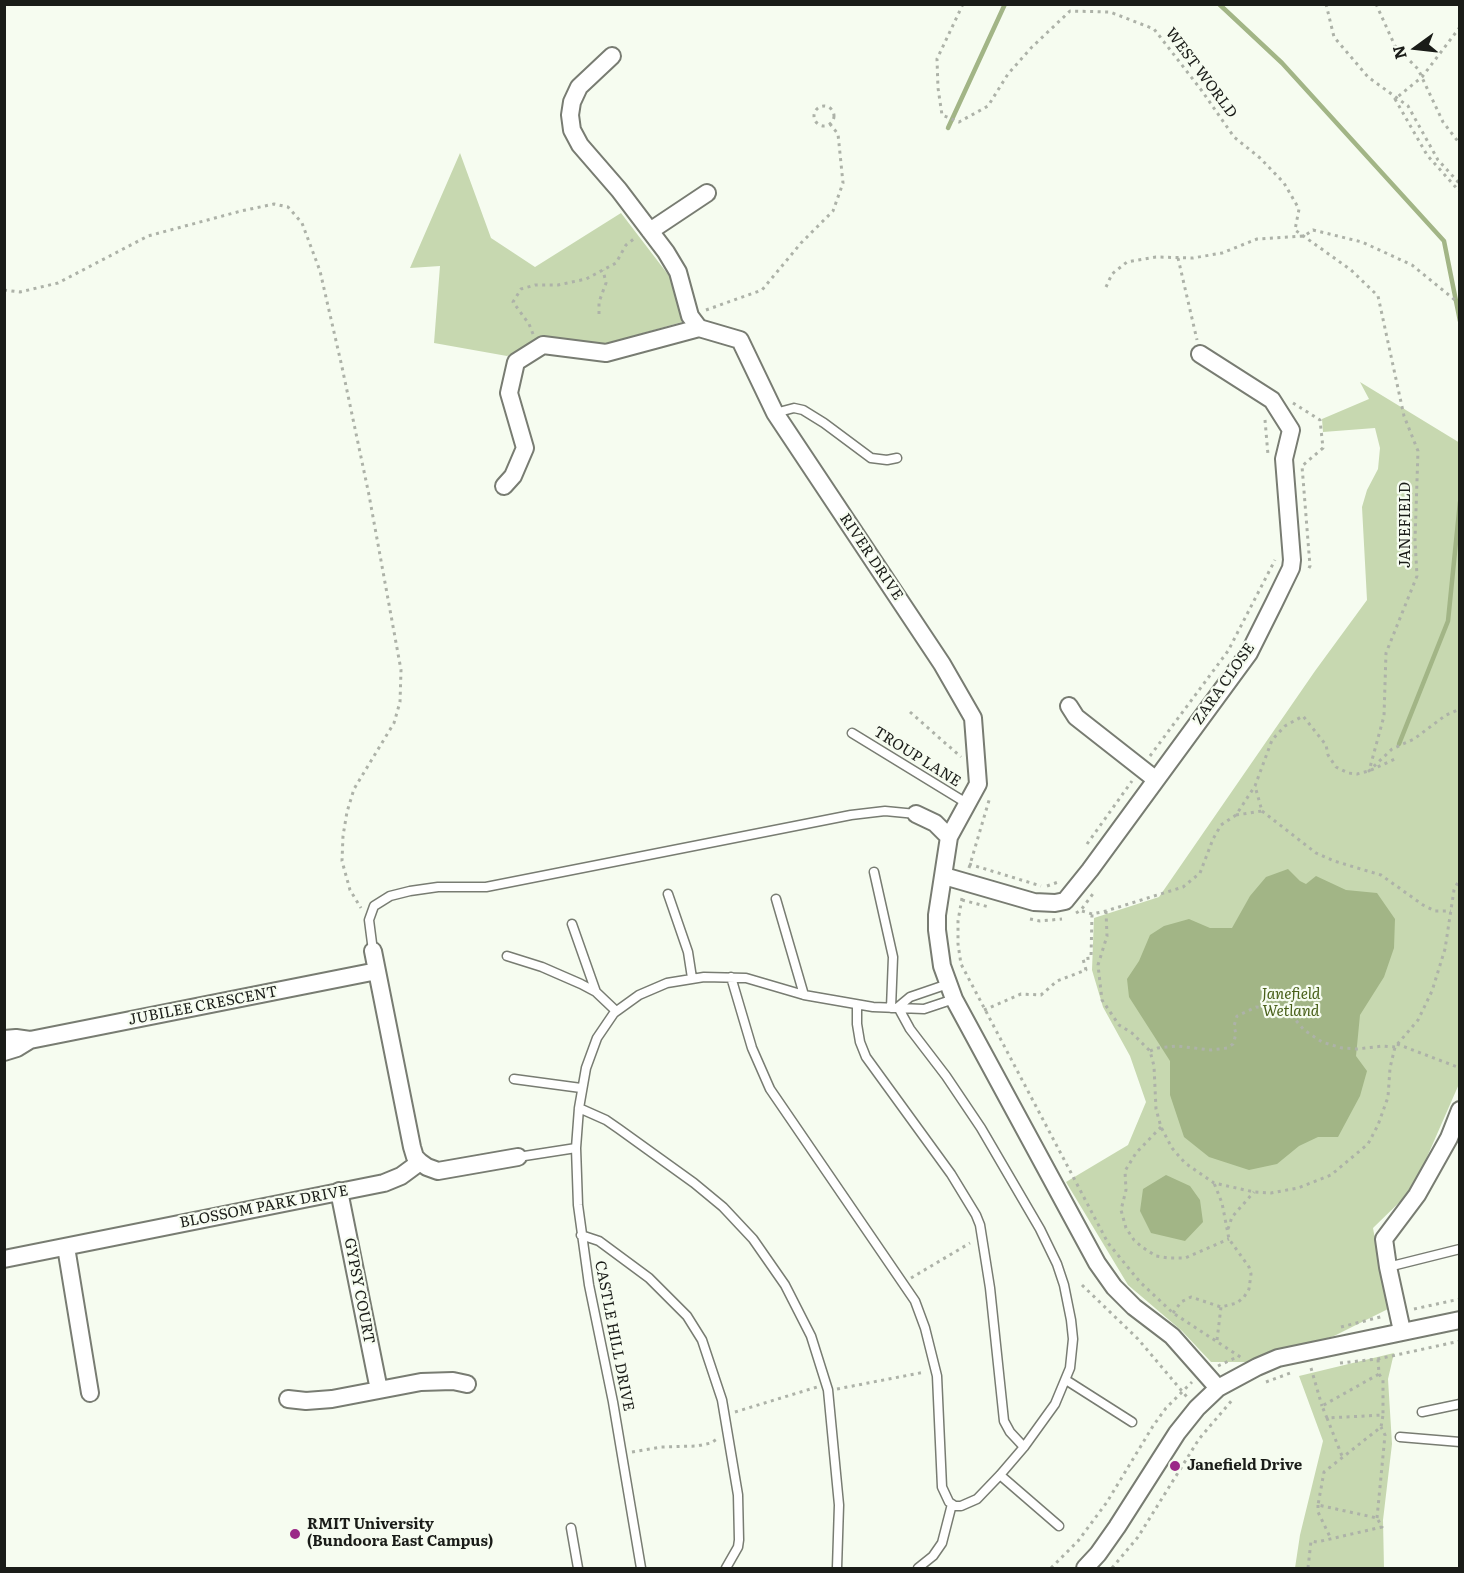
<!DOCTYPE html>
<html>
<head>
<meta charset="utf-8">
<style>
	body { margin:0 }
	#map { position:relative; width:1464px; height:1573px; overflow:hidden; background:#f6fcf0; font-family:Literata,serif }
	canvas { display:block }
	.frame { position:absolute; inset:0; border:6px solid #1a1c18; pointer-events:none }
	.north { position:absolute; left:1386px; top:18px; width:60px; height:60px; -webkit-text-stroke:4px #f6fcf0; paint-order:stroke; rotate:255deg; font-size:16px; font-weight:700; line-height:24px; text-align:center; color:#1a1c18 }
	.north::after { content:''; display:block; margin:auto; width:21px; height:27px; background:#1a1c18; clip-path:polygon(50% 0,100% 100%,50% 72%,0 100%) }
</style>
</head>
<body>
<div id="map">
<canvas width="1464" height="1573"></canvas>
<div class="frame"></div>
<div class="north">N</div>
</div>
<script>
const ctx = document.querySelector('canvas').getContext('2d');
ctx.lineJoin = 'round';
function fill(path, color) {
  ctx.fillStyle = color;
  ctx.fill(path, 'evenodd');
}
function shape(rows) {
  const path = new Path2D();
  for (const r of rows) {
    if (r.length === 3) {
      path.moveTo(r[0] + r[2], r[1]);
      path.arc(r[0], r[1], r[2], 0, 2 * Math.PI);
      continue;
    }
    path.moveTo(r[0], r[1]);
    for (let i = 2; i < r.length; i += 2) path.lineTo(r[i], r[i + 1]);
  }
  return path;
}
function strokePath(path, color, width, dash) {
  ctx.strokeStyle = color;
  ctx.lineWidth = width;
  ctx.lineCap = dash ? 'butt' : 'round';
  ctx.setLineDash(dash || []);
  ctx.stroke(path);
}
function label(font, color, halo, rows, align = 'center') {
  ctx.font = font + ' Literata,serif';
  ctx.lineWidth = 4.5;
  ctx.setLineDash([]);
  ctx.textBaseline = 'middle';
  ctx.strokeStyle = halo;
  ctx.fillStyle = color;
  for (const [text, x, y, turn = 0] of rows) {
    ctx.save();
    ctx.translate(x, y);
    ctx.rotate((+turn || 0) * Math.PI / 180);
    ctx.textAlign = isNaN(turn) ? turn : align;
    if (halo) ctx.strokeText(text, 0, 0);
    ctx.fillText(text, 0, 0);
    ctx.restore();
  }
}
fill(shape([
	[460,153,491,238,535,267,621,213,673,281,682,322,601,345,543,339,507,356,434,343,440,266,410,268],
	[1360,382,1460,443,1459,1084,1413,1189,1373,1228,1388,1309,1334,1336,1248,1362,1211,1362,1182,1331,1128,1285,1066,1182,1128,1145,1146,1102,1130,1056,1103,1007,1092,970,1094,918,1159,897,1315,671,1367,600,1362,507,1367,490,1378,469,1380,448,1375,428,1323,432,1322,419,1369,399],
	[1394,1353,1388,1379,1392,1444,1383,1520,1384,1568,1295,1568,1300,1535,1323,1441,1299,1376]
]), '#c7d8b0');
fill(shape([
	[1288,869,1300,881,1306,884,1316,876,1346,890,1377,893,1395,919,1394,948,1384,977,1360,1015,1356,1056,1367,1071,1360,1096,1338,1137,1318,1137,1299,1146,1277,1164,1249,1170,1209,1157,1184,1137,1170,1095,1170,1061,1129,997,1127,979,1139,961,1150,935,1164,926,1189,919,1210,928,1232,928,1250,896,1266,877],
	[1166,1175,1190,1186,1200,1200,1203,1222,1185,1241,1151,1233,1140,1211,1143,1189]
]), '#a2b586');
strokePath(shape([
	[1219,4,1282,63,1444,241,1460,321],
	[948,128,1005,4],
	[1399,744,1448,621,1460,502]
]), '#a2b586', 4.5);
const lane = shape([
	[775,413,794,408,803,410,824,423,871,458,887,460,897,458],
	[852,733,968,804],
	[874,872,893,957,891,1008],
	[668,894,688,952,692,978],
	[776,899,804,995],
	[572,924,596,992],
	[373,951,369,920,374,906,390,896,410,891,438,887,486,887,851,815,885,811,916,814],
	[507,956,542,967,581,984,596,992,616,1011],
	[731,977,752,1048,770,1089,915,1301,925,1328,937,1376,942,1487,949,1502,955,1506,961,1506,977,1499,1000,1475,1024,1447,1055,1404,1070,1368,1073,1339,1071,1320,1064,1285,1057,1264,1040,1229,981,1128,946,1076,910,1029,898,1007],
	[857,1005,857,1024,860,1042,866,1057,951,1174,976,1215,980,1225,990,1288,1004,1421,1010,1432,1024,1447],
	[898,1007,910,997,948,984],
	[514,1079,581,1088],
	[579,1108,606,1120,619,1129,694,1183,723,1207,753,1239,785,1285,811,1336,828,1390,839,1505,837,1568],
	[518,1157,576,1148],
	[581,1235,599,1241,649,1278,687,1316,702,1340,722,1400,738,1495,739,1540,738,1547,726,1568],
	[1388,1267,1460,1249],
	[1066,1380,1132,1422],
	[1422,1412,1460,1404],
	[1400,1437,1460,1442],
	[1000,1475,1059,1526],
	[571,1528,578,1568],
	[641,1568,613,1402,589,1285,578,1205,576,1148,579,1108,586,1068,597,1038,614,1013,639,995,667,983,704,977,746,978,804,995,873,1007,924,1009,954,999],
	[918,1568,933,1556,942,1543,952,1504]
]);
const street = shape([
	[612,56,579,87,572,102,570,115,572,130,580,145,619,190,666,252,678,272,690,316,699,328],
	[650,231,707,193],
	[699,328,740,340,775,413,942,664,973,718,978,784,949,837,935,823,916,814],
	[504,486,513,476,525,448,509,393,516,362,543,345,606,353,699,328],
	[1069,706,1076,717,1155,779],
	[949,837,937,915,937,930,942,966,954,999,1097,1263,1114,1287,1134,1307,1172,1336,1218,1388],
	[944,876,1034,902,1055,903,1065,901,1090,870,1249,653,1274,603,1291,568,1292,560,1284,459,1291,430,1272,400,1200,354],
	[373,951,412,1147,415,1157,420,1162],
	[4,1039,16,1038,30,1040],
	[4,1052,17,1048,30,1040,377,971],
	[339,1191,379,1390],
	[66,1247,90,1393],
	[4,1259,384,1183,401,1176,420,1162,427,1167,438,1171,518,1157],
	[1402,1331,1388,1267,1384,1239,1417,1195,1449,1138,1460,1110],
	[288,1399,306,1401,332,1399,421,1382,453,1381,467,1384],
	[1085,1568,1098,1554,1117,1527,1177,1433,1197,1408,1218,1388,1257,1367,1278,1358,1460,1320]
]);
strokePath(lane, '#787c72', 11);
strokePath(street, '#787c72', 20);
strokePath(shape([
	[963,4,937,59,938,88,942,115,959,122,988,106,1008,74,1031,48,1070,11,1110,12,1154,29,1202,91,1234,137,1260,158,1284,183,1299,209,1295,230,1351,270,1378,296,1404,416,1418,451,1415,540,1417,576,1386,653,1384,716,1369,771,1392,749,1414,739,1446,715,1460,709],
	[1326,4,1334,37,1368,77,1408,106,1438,160,1460,184],
	[1376,4,1395,46,1418,69,1443,122,1460,144],
	[1460,27,1422,77,1395,99,1427,155,1460,192],
	[824,116,10],
	[1178,258,1197,340],
	[1106,287,1112,274,1127,262,1156,257,1193,258,1222,253,1257,239,1304,236,1313,230,1362,242,1412,265,1455,300,1460,300],
	[4,290,20,292,58,283,148,236,241,211,274,204,288,207,302,223,320,271,342,367,369,495,401,670,400,702,394,723,354,789,347,812,343,836,342,861,350,890,361,908],
	[706,310,762,290,801,243,833,211,843,183,838,134,830,124],
	[599,314,599,302,606,283,603,270],
	[533,334,529,324,513,302,521,289,535,285,558,285,586,279,616,263,626,245,635,238],
	[1293,403,1320,420,1323,448,1302,466,1310,566,1307,572],
	[1265,420,1268,455],
	[910,712,961,757],
	[1150,756,1228,651,1275,560],
	[1262,811,1316,853,1334,861,1381,875,1423,905,1435,911,1451,911],
	[1236,815,1262,811,1255,786],
	[1087,844,1132,781],
	[969,864,1041,886],
	[969,868,990,797],
	[1047,886,1061,881],
	[962,898,958,921,958,944,961,964,1108,1243,1140,1282,1173,1313,1242,1358],
	[962,900,989,907],
	[1082,911,1092,914,1106,911,1183,887,1200,873,1213,839,1221,825,1236,815,1255,786,1272,740,1285,726,1303,716,1326,745,1328,755,1336,767,1348,773,1357,774,1369,771,1395,759],
	[1106,911,1107,936,1098,965,1102,1000,1119,1025,1132,1033,1150,1051,1154,1066,1156,1109,1161,1127,1172,1148,1185,1163,1214,1183,1254,1192,1271,1193,1298,1188,1331,1175,1368,1144,1378,1125,1388,1097,1390,1068,1395,1047,1418,1020,1432,991,1445,949,1454,890,1460,878],
	[1076,913,1081,910,1095,891],
	[1030,919,1040,921,1062,919],
	[984,1010,1021,994,1041,995,1057,981,1086,970,1083,959,1091,958,1092,914],
	[1397,1044,1460,1068],
	[1150,1051,1158,1048,1177,1046,1211,1050,1227,1048,1233,1044,1236,1034,1234,1026,1237,1016,1256,1007,1282,1009,1293,1017,1304,1030,1322,1042,1342,1048,1357,1049,1383,1046,1395,1047],
	[1161,1127,1136,1153,1125,1171,1126,1190,1121,1210,1126,1228,1134,1240,1142,1247,1156,1256,1169,1258,1185,1258,1229,1239],
	[1228,1229,1232,1217,1254,1192],
	[911,1278,970,1243],
	[1082,1285,1138,1339,1187,1397],
	[1414,1309,1460,1299],
	[1173,1313,1181,1302,1191,1297,1221,1307,1237,1303,1244,1297,1249,1289,1251,1274,1249,1267,1229,1239,1222,1203,1214,1183],
	[1341,1327,1384,1316],
	[1217,1340,1221,1307],
	[1340,1363,1378,1359,1460,1341],
	[1218,1366,1239,1356],
	[1311,1368,1322,1406],
	[1379,1374,1383,1380,1383,1415],
	[1266,1382,1293,1372],
	[837,1389,925,1372],
	[735,1412,817,1387],
	[1327,1418,1342,1456],
	[632,1452,661,1447,697,1446,711,1443,717,1439],
	[1318,1505,1318,1512,1331,1539],
	[1377,1518,1385,1435,1381,1427],
	[1051,1568,1078,1541,1107,1502,1153,1426,1166,1408,1192,1382],
	[1112,1568,1138,1537,1199,1439,1233,1399],
	[1308,1568,1311,1541,1317,1542,1382,1527,1377,1518,1318,1505,1324,1472,1381,1427,1383,1415,1327,1418,1322,1406,1379,1374,1378,1359]
]), '#adb2a8', 3, [3, 4.5]);
strokePath(lane, '#fff', 8);
strokePath(street, '#fff', 16);
for (const [x, y, r, color] of [
	[1175,1466,6,"#9b2987"],
	[295,1534,6,"#9b2987"]
]) {
  const dot = new Path2D();
  dot.arc(x, y, r, 0, 2 * Math.PI);
  ctx.fillStyle = color;
  ctx.fill(dot);
  strokePath(dot, '#f6fcf0', 2);
}
label('15px', '#1a1c18', '#f6fcf0', [
	["WEST WORLD",1201,73,53],
	["JANEFIELD",1406,525,-90],
	["RIVER DRIVE",871,557,56],
	["ZARA CLOSE",1224,684,-55],
	["TROUP LANE",917,757,32],
	["JUBILEE CRESCENT",203,1006,-11],
	["BLOSSOM PARK DRIVE",264,1207,-11],
	["GYPSY COURT",359,1291,79],
	["CASTLE HILL DRIVE",614,1336,79]
]);
label('italic 15px', '#485f19', '#f6fcf0', [
	["Janefield",1291,995],
	["Wetland",1291,1012]
]);
label('bold 15px', '#1a1c18', '#f6fcf0', [
	["Janefield Drive",1187,1466],
	["RMIT University",307,1525],
	["(Bundoora East Campus)",307,1542]
], 'left');
</script>
</body>
</html>
